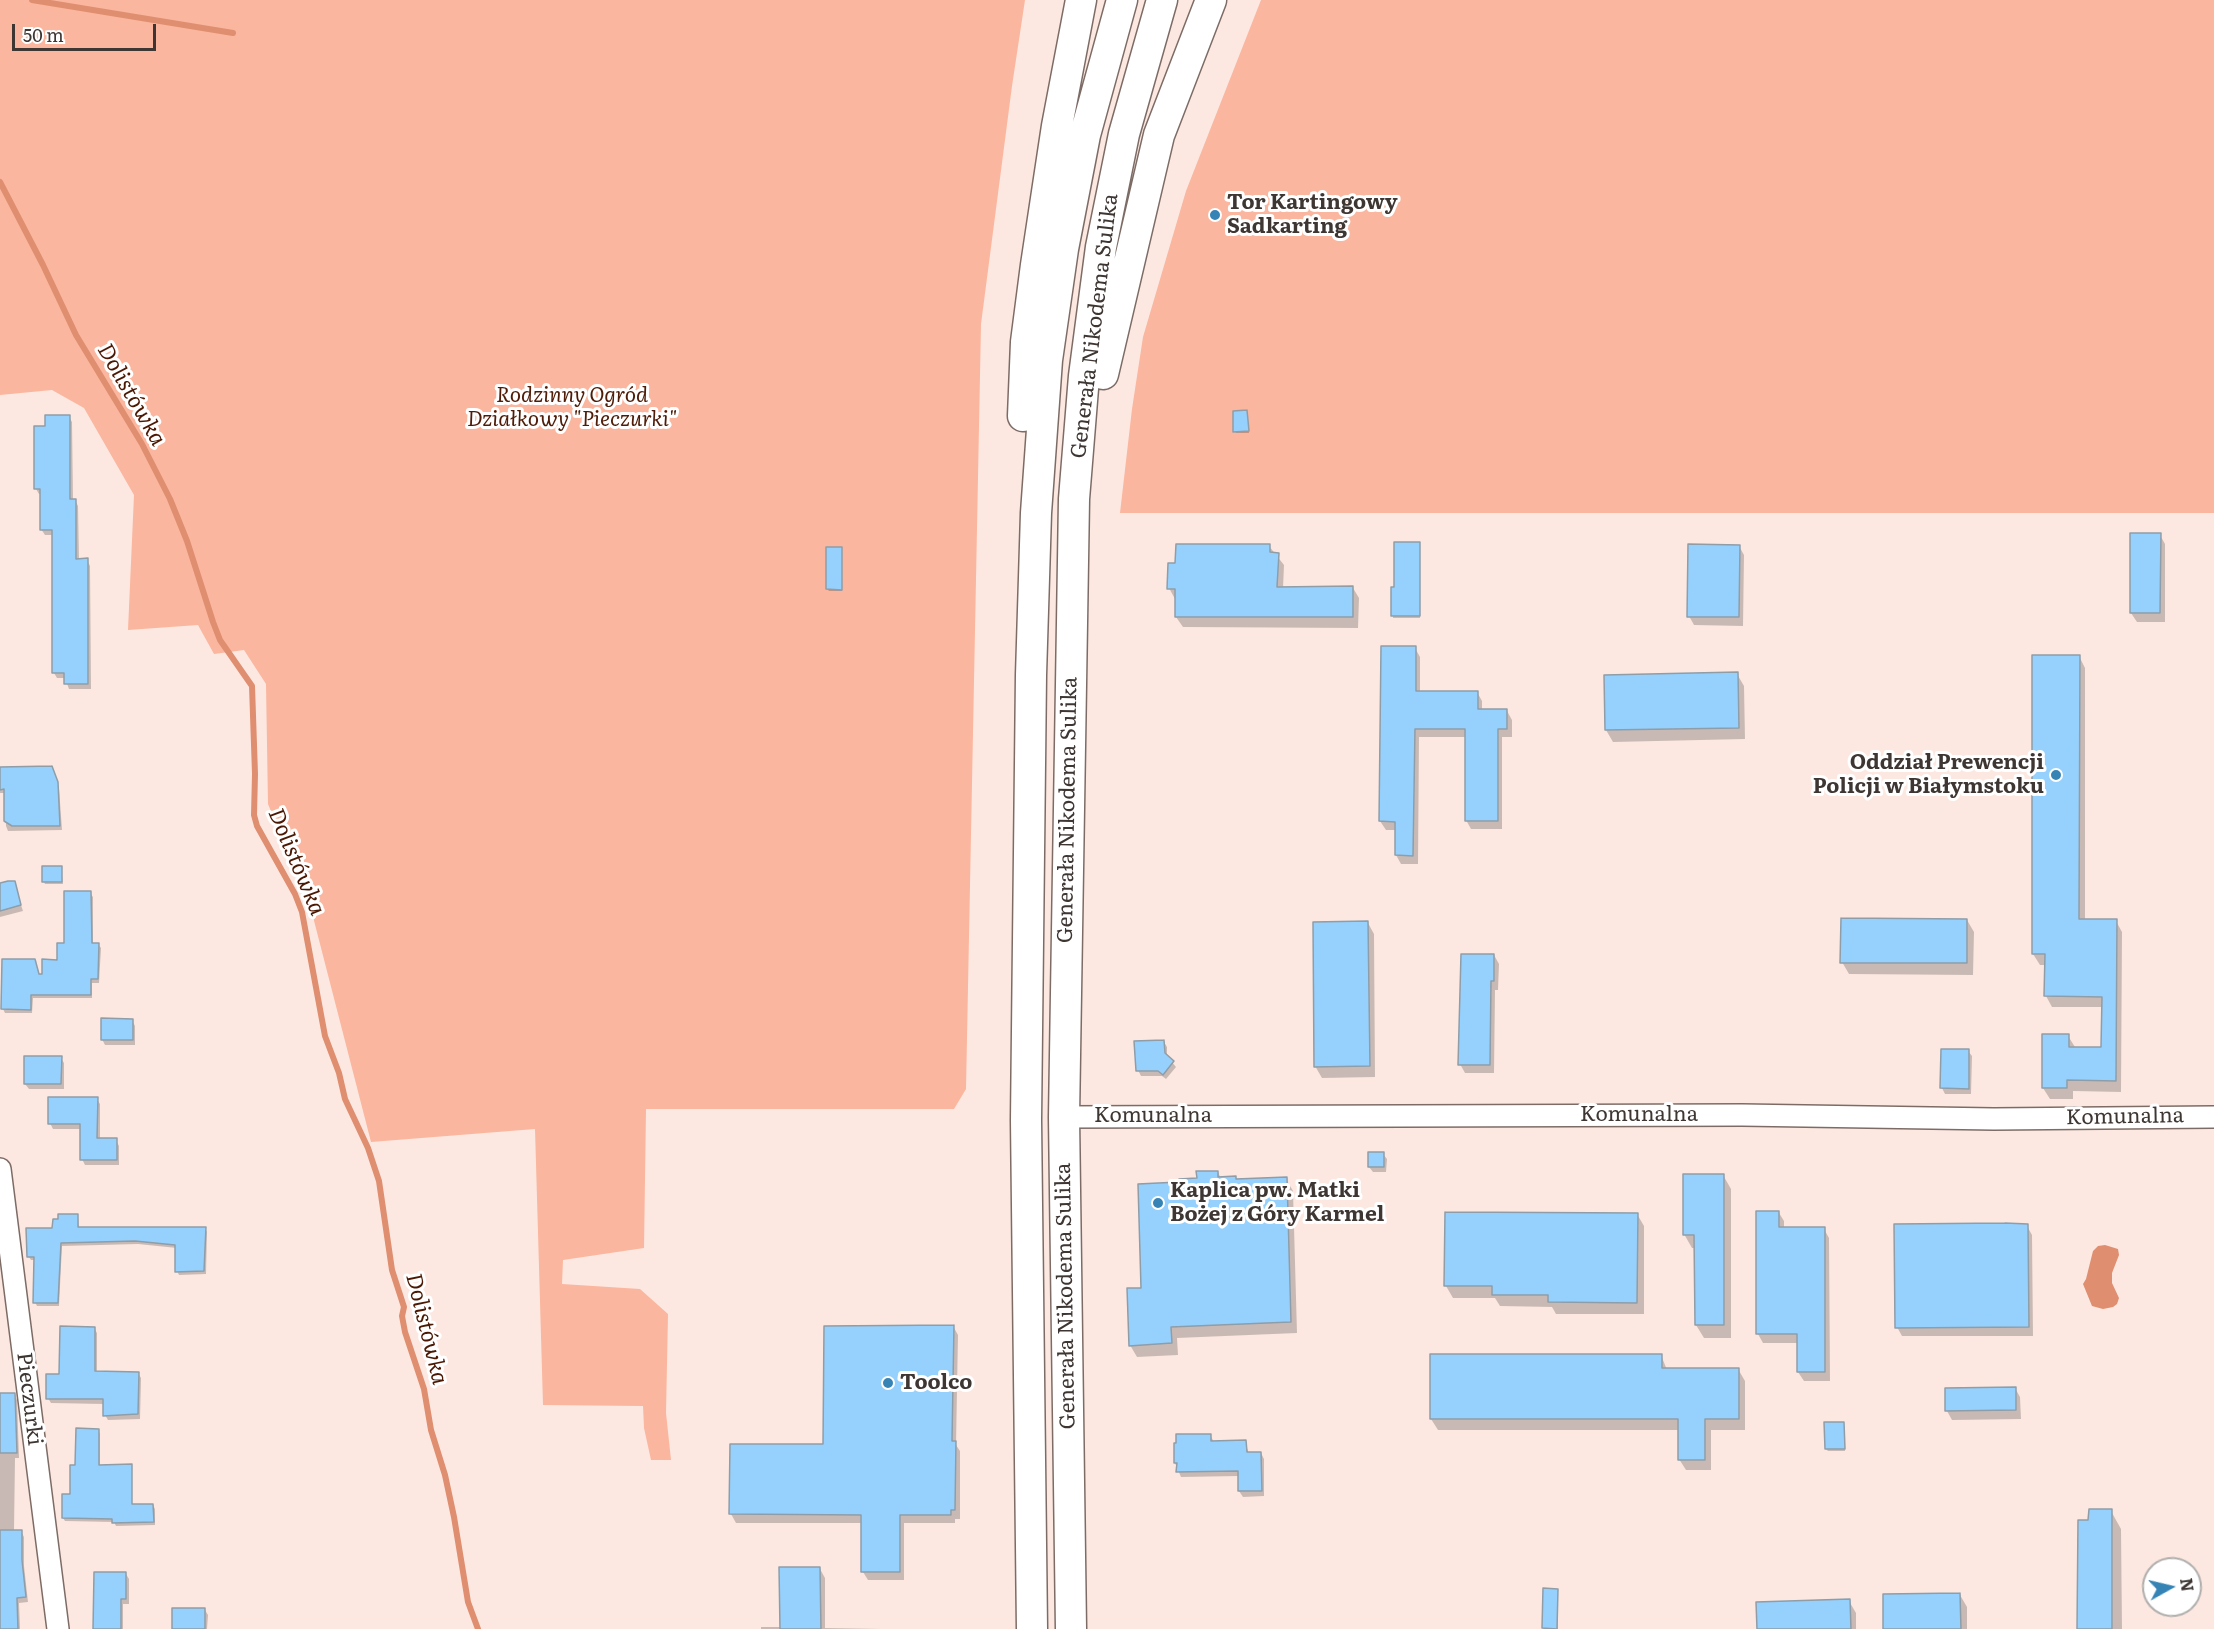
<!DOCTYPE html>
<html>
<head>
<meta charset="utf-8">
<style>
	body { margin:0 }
	#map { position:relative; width:2214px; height:1629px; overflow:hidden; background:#fce8e1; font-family:Literata,serif }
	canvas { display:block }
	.north { position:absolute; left:2142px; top:1557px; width:60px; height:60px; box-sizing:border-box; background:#fff; border:2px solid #b1afad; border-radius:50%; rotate:82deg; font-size:16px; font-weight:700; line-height:24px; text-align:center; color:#3d3633 }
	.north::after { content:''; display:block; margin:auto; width:21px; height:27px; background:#3684b6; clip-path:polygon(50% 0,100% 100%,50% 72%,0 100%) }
	.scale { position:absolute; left:12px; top:24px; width:144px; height:27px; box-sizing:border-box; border:3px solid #3d3633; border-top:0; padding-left:8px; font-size:18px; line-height:21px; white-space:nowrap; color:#3d3633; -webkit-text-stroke:4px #fff; paint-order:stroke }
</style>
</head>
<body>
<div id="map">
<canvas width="2214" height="1629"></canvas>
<div class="north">N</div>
<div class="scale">50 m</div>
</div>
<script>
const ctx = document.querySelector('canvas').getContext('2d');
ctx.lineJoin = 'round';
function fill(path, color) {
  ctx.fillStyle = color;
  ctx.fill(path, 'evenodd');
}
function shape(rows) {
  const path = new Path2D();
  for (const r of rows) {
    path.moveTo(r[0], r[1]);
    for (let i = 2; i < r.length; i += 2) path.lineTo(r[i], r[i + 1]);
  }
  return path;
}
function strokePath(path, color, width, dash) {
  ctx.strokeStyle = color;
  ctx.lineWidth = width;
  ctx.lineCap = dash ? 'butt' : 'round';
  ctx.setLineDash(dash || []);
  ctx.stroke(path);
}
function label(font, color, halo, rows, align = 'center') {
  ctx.font = font + ' Literata,serif';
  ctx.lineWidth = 6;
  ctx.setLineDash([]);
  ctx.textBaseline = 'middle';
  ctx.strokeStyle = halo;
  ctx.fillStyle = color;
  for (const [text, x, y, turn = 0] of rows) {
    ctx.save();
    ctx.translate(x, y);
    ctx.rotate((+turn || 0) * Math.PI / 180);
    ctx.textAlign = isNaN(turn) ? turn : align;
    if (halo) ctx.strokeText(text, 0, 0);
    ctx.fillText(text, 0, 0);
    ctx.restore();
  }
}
fill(shape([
	[0,0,1025,0,1012,86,981,324,966,1089,954,1109,646,1109,644,1248,563,1260,562,1284,640,1289,668,1314,666,1413,671,1460,651,1460,644,1428,643,1406,543,1405,535,1129,371,1142,311,909,268,804,266,684,244,650,214,654,198,625,128,630,134,495,84,408,52,390,0,395],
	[1261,0,2214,0,2214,513,1120,513,1132,409,1143,337,1186,191]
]), '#fab69e');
fill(shape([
	[2105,1245,2118,1249,2119,1255,2112,1273,2112,1283,2119,1298,2117,1304,2113,1307,2103,1309,2092,1306,2083,1284,2086,1279,2093,1251,2098,1246]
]), '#df8e70');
fill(shape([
	[1246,412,1249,433,1236,433,1235,431],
	[69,417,72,422,73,500,75,500,78,506,79,560,87,560,90,566,91,689,69,689,65,678,57,678,54,673,53,535,45,535,41,529,42,494,39,494,36,489,47,428],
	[2160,535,2165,544,2165,622,2137,622,2131,613],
	[1419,544,1420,618,1393,618,1396,588],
	[1269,546,1284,565,1283,589,1353,588,1359,598,1358,628,1183,627,1176,617,1175,599,1169,588],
	[1739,546,1744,555,1743,626,1694,625,1689,616],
	[842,549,842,591,829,591,827,589],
	[1415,648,1420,657,1420,692,1477,692,1482,701,1482,711,1507,711,1512,720,1512,737,1502,737,1502,829,1471,829,1466,820,1466,737,1419,737,1418,864,1401,864,1396,855,1397,830,1386,830,1380,821],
	[2079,656,2085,668,2085,921,2116,921,2122,932,2121,1092,2073,1091,2073,1099,2050,1099,2043,1088,2068,1036,2075,1047,2103,1049,2103,1007,2052,1007,2046,996,2046,965,2040,965,2033,954],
	[1737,674,1744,686,1745,739,1613,742,1606,730],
	[0,768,54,773,59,788,62,830,8,831,6,826,5,793,0,793],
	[61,867,63,884,45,884,44,882],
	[13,881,23,911,0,917,0,884],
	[90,893,93,897,93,944,98,944,101,948,99,983,92,983,92,998,33,998,32,1013,5,1013,3,1009,35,961,40,976,59,961],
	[1967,920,1974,932,1973,975,1849,974,1842,962],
	[1368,923,1374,934,1375,1077,1322,1078,1315,1066],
	[1494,955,1499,964,1498,990,1495,990,1494,1073,1465,1073,1460,1064],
	[132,1020,135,1026,135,1045,105,1045,102,1039],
	[1164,1042,1167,1047,1167,1056,1176,1067,1166,1079,1162,1076,1141,1076,1138,1070],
	[1968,1051,1972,1056,1971,1094,1945,1094,1942,1088],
	[61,1058,64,1063,64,1089,29,1089,25,1084],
	[97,1099,100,1104,100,1140,116,1140,119,1146,119,1165,85,1165,82,1159,82,1129,53,1129,50,1123],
	[1383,1154,1387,1159,1386,1172,1373,1172,1369,1167],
	[1218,1172,1221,1179,1237,1181,1286,1179,1293,1191,1297,1333,1177,1338,1178,1355,1137,1357,1130,1345,1142,1290,1181,1183],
	[1723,1175,1731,1189,1731,1338,1704,1338,1696,1325,1696,1248,1692,1248,1684,1234],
	[1779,1213,1784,1221,1784,1229,1824,1229,1829,1238,1830,1381,1804,1381,1798,1372,1798,1343,1763,1343,1758,1334],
	[1637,1214,1644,1226,1644,1314,1556,1314,1552,1307,1500,1306,1495,1298,1453,1298,1446,1286],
	[78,1215,79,1228,205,1228,207,1232,206,1274,179,1275,177,1271,177,1248,138,1244,62,1246,59,1306,37,1306,35,1302,35,1260,31,1260,29,1257,54,1229],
	[2027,1226,2032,1235,2033,1336,1902,1336,1897,1327],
	[953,1326,958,1335,956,1445,960,1451,960,1519,955,1519,955,1523,904,1523,904,1580,868,1580,863,1572,863,1523,736,1523,731,1514,824,1446],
	[94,1328,97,1333,97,1373,138,1373,141,1378,140,1419,108,1420,105,1415,104,1404,51,1403,48,1398,60,1376],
	[1661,1355,1667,1370,1738,1369,1745,1381,1745,1430,1711,1430,1711,1470,1686,1470,1679,1459,1679,1430,1438,1430,1431,1419],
	[2015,1388,2020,1397,2021,1419,1952,1420,1947,1411],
	[0,1394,15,1395,17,1400,19,1458,15,1458,14,1531,21,1531,24,1537,24,1566,28,1602,19,1603,20,1629,0,1629],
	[1844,1424,1845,1451,1828,1451,1826,1449],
	[98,1430,100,1434,100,1466,131,1512,153,1505,155,1509,155,1525,116,1526,114,1522,65,1521,63,1518,72,1495,76,1467],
	[1210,1435,1214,1442,1245,1442,1249,1454,1261,1453,1264,1459,1264,1496,1243,1497,1239,1491,1239,1476,1181,1477,1175,1463],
	[2111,1511,2121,1529,2122,1629,2079,1629,2089,1521],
	[820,1569,825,1578,825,1628,882,1629,761,1629,761,1627,781,1627],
	[126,1574,129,1579,129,1604,123,1604,123,1629,93,1629],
	[1558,1590,1558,1629,1544,1629,1543,1628],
	[1960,1595,1967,1607,1967,1629,1885,1629],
	[1849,1601,1856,1613,1856,1629,1758,1629],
	[205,1610,208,1615,207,1629,173,1629]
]), '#0003');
strokePath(shape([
	[32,0,233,33],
	[0,182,43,265,76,335,142,444,170,499,187,541,213,622,220,640,252,686,255,774,254,815,257,826,295,894,302,912,325,1036,339,1073,345,1099,368,1148,379,1181,392,1270,404,1307,402,1316,405,1332,424,1389,431,1430,445,1475,454,1517,468,1602,478,1629]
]), '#df8e70', 6);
const building = shape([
	[1247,410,1249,431,1233,432,1233,411,1247,410],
	[45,415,70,415,70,499,76,499,76,559,88,558,88,684,64,684,64,673,52,673,52,530,40,530,40,489,34,489,34,426,45,426,45,415],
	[2130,533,2161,533,2160,613,2130,613,2130,533],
	[1394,542,1420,542,1420,616,1391,616,1391,587,1394,587,1394,542],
	[1176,544,1270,544,1270,552,1279,553,1277,587,1353,586,1353,617,1175,617,1175,589,1167,589,1168,563,1175,563,1176,544],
	[1688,544,1740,545,1739,617,1687,617,1688,544],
	[826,547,842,547,842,590,826,589,826,547],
	[1381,646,1416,646,1416,691,1478,691,1478,709,1507,709,1507,729,1498,729,1498,821,1465,821,1465,729,1415,729,1413,856,1395,855,1395,822,1379,821,1381,646],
	[2032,655,2080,655,2079,919,2117,919,2116,1081,2067,1080,2067,1088,2042,1088,2042,1034,2069,1034,2069,1047,2101,1047,2102,997,2044,996,2045,954,2032,954,2032,655],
	[1738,672,1739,728,1605,730,1604,675,1738,672],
	[52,766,58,782,60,826,12,826,4,821,4,789,0,790,0,767,52,766],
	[42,866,62,866,62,882,42,882,42,866],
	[8,881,15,881,21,905,0,911,0,883,8,881],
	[64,891,91,891,92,943,99,943,98,979,91,979,91,995,31,995,31,1010,1,1009,2,959,35,959,39,974,42,974,42,959,57,960,57,943,64,943,64,891],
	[1841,918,1967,919,1967,963,1840,963,1841,918],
	[1368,921,1370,1066,1314,1067,1313,922,1368,921],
	[1461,954,1494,954,1494,981,1491,981,1490,1065,1458,1065,1461,954],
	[101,1018,133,1019,133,1040,101,1040,101,1018],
	[1164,1040,1165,1053,1174,1061,1163,1075,1158,1071,1136,1071,1134,1041,1164,1040],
	[1941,1049,1969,1049,1969,1089,1940,1088,1941,1049],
	[24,1056,62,1056,61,1084,24,1084,24,1056],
	[48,1097,98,1097,97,1138,117,1138,117,1160,80,1160,80,1124,48,1124,48,1097],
	[1368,1152,1384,1152,1384,1167,1368,1167,1368,1152],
	[1196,1171,1218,1171,1218,1177,1236,1176,1236,1179,1287,1177,1291,1322,1171,1327,1172,1343,1129,1346,1127,1288,1141,1288,1138,1184,1179,1182,1179,1179,1197,1178,1196,1171],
	[1683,1174,1724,1174,1724,1325,1695,1325,1694,1235,1683,1235,1683,1174],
	[1756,1211,1779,1211,1779,1227,1825,1227,1825,1372,1797,1372,1797,1334,1756,1334,1756,1211],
	[1445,1212,1638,1213,1637,1303,1548,1302,1548,1295,1492,1295,1492,1286,1444,1286,1445,1212],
	[58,1214,78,1214,78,1227,206,1227,204,1271,175,1272,175,1245,135,1241,61,1243,58,1303,33,1303,34,1257,27,1257,26,1228,52,1228,53,1219,58,1219,58,1214],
	[2005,1223,2028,1224,2029,1327,1895,1328,1894,1224,2005,1223],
	[954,1325,952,1441,956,1441,955,1510,951,1510,951,1515,900,1515,900,1572,861,1572,861,1515,729,1514,730,1444,823,1444,824,1326,954,1325],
	[60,1326,95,1327,95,1371,139,1372,138,1414,103,1416,103,1399,46,1399,46,1374,59,1374,60,1326],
	[1430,1354,1662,1354,1662,1368,1739,1368,1739,1419,1705,1419,1705,1460,1678,1460,1678,1419,1430,1419,1430,1354],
	[2016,1387,2016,1410,1945,1411,1945,1388,2016,1387],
	[0,1393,15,1393,17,1453,0,1453,0,1393],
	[1824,1422,1844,1422,1845,1449,1825,1449,1824,1422],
	[76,1428,99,1429,99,1465,132,1464,132,1504,153,1504,154,1522,112,1523,112,1519,62,1518,62,1494,70,1494,70,1465,75,1465,76,1428],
	[1176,1434,1211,1434,1211,1441,1246,1440,1247,1452,1261,1452,1262,1491,1238,1491,1238,1471,1176,1472,1177,1463,1174,1463,1174,1443,1176,1443,1176,1434],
	[2089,1509,2112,1509,2112,1629,2077,1629,2078,1520,2088,1520,2089,1509],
	[0,1530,22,1530,22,1560,26,1597,17,1598,18,1629,0,1629,0,1530],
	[779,1567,820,1567,821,1629,780,1629,779,1567],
	[94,1572,126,1572,126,1599,121,1599,121,1629,93,1629,94,1572],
	[1543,1588,1558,1589,1557,1629,1542,1628,1543,1588],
	[1960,1593,1961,1629,1883,1629,1883,1594,1960,1593],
	[1850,1599,1851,1629,1757,1629,1756,1602,1850,1599],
	[172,1608,205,1608,205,1629,172,1629,172,1608]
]);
fill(building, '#96d1fd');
strokePath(building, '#8e9da8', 1.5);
const minor = shape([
	[1064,1117,1742,1115,1994,1119,2214,1117],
	[0,1169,58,1629]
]);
const highway = shape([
	[1103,374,1159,135,1211,0],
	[1023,416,1026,342,1036,265,1057,126,1081,0],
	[1032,1629,1026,1120,1031,675,1036,513,1047,360,1063,249,1085,135,1122,0],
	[1071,1629,1064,1117,1074,499,1084,376,1101,247,1124,134,1162,0]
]);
strokePath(minor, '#7d6c66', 24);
strokePath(highway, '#7d6c66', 33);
strokePath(minor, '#fff', 21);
strokePath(highway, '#fff', 30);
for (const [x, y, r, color] of [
	[1215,215,6,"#3684b6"],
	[2056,775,6,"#3684b6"],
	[1158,1203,6,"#3684b6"],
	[888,1383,6,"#3684b6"]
]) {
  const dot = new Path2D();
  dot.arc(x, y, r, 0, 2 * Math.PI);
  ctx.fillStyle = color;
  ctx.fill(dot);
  strokePath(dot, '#fff', 2);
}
label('bold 21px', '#3d3633', '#fff', [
	["Tor Kartingowy",1227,203],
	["Sadkarting",1227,227],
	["Oddział Prewencji",2044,763,"right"],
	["Policji w Białymstoku",2044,787,"right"],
	["Kaplica pw. Matki",1170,1191],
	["Bożej z Góry Karmel",1170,1215],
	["Toolco",900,1383]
], 'left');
label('21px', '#3d3633', '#fff', [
	["Generała Nikodema Sulika",1095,326,-83],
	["Generała Nikodema Sulika",1068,810,-89],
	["Komunalna",1639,1115],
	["Komunalna",1153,1116],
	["Komunalna",2125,1117,-1],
	["Generała Nikodema Sulika",1066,1296,-91],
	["Pieczurki",29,1399,83]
]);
label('italic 21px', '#4f1c07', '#fff', [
	["Rodzinny Ogród",572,396],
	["Działkowy \"Pieczurki\"",572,420]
]);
label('italic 22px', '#4b1803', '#fff', [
	["Dolistówka",131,395,60],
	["Dolistówka",296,862,67],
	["Dolistówka",426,1329,76]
]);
</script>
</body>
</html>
